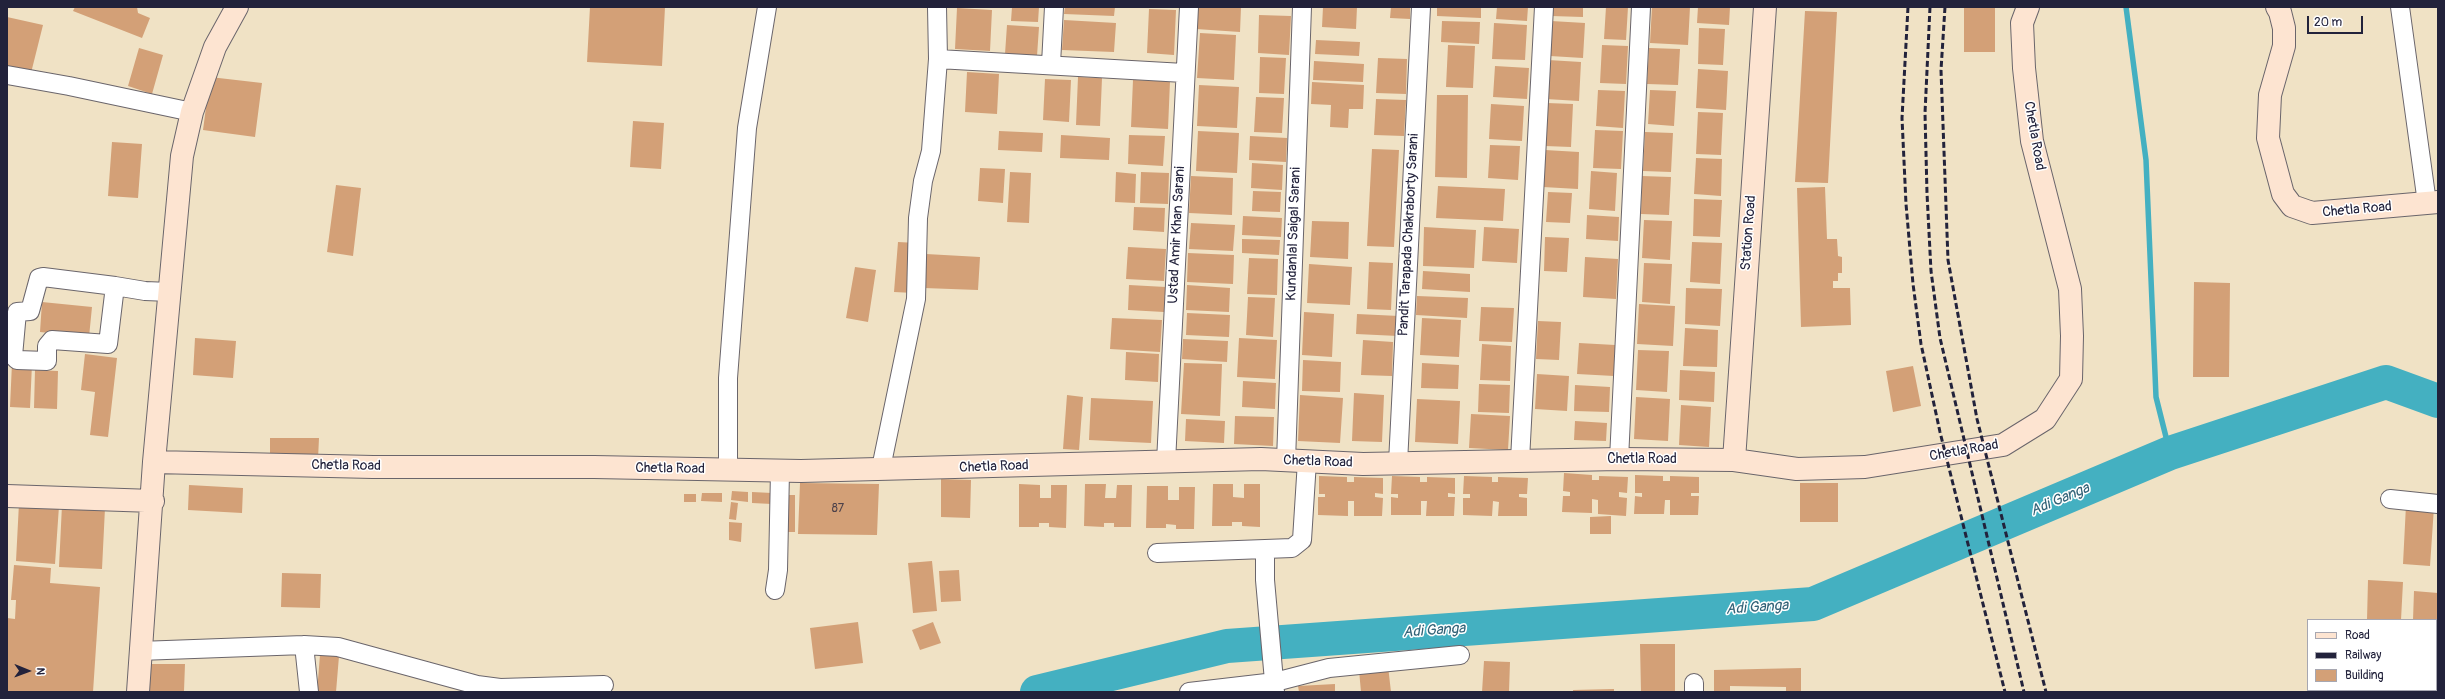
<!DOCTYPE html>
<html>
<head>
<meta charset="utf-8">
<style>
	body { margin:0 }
	#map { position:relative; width:2445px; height:699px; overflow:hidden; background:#f0e2c5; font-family:Pangolin,sans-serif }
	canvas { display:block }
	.frame { position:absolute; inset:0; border:8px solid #22223b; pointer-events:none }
	.legend { position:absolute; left:2307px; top:619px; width:130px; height:72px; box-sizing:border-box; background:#fff; border:1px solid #a7a7b1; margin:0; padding:5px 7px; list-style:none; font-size:12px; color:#22223b }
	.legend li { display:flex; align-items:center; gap:8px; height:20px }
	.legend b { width:20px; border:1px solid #a7a7b1 }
	.north { position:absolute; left:8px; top:651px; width:40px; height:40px; -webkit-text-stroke:3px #fff; paint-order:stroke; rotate:91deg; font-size:11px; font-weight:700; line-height:16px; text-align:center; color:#22223b }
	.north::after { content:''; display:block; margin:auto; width:14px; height:18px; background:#22223b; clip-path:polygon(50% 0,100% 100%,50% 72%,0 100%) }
	.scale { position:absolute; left:2307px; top:16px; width:56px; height:18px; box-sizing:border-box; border:2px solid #22223b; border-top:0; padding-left:5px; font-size:12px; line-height:14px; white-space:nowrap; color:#22223b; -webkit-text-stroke:3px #fff; paint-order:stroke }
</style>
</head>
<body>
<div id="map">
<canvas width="2445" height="699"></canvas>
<div class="frame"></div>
<ul class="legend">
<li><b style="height:5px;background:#fde4d1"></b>Road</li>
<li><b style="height:5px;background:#22223b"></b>Railway</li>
<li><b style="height:11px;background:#d3a077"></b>Building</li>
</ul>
<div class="north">N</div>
<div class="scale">20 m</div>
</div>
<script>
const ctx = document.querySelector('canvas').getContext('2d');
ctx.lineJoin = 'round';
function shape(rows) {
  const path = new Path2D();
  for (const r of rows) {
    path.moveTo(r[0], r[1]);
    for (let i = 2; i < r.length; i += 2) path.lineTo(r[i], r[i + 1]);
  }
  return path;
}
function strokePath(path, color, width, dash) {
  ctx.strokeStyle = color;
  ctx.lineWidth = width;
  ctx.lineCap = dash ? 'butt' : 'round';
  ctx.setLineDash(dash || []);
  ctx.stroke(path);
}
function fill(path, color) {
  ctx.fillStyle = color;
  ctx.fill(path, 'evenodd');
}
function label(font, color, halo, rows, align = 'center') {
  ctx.font = font + ' Pangolin,sans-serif';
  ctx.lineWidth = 3;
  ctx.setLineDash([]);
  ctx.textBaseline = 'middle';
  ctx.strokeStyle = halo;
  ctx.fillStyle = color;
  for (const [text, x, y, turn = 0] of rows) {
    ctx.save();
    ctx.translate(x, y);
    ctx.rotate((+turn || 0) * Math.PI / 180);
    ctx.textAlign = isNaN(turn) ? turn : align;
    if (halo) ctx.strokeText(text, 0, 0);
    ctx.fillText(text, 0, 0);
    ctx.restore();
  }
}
strokePath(shape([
	[2126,7,2146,160,2156,397,2170,453]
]), '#44b0c1', 5.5);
strokePath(shape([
	[1037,692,1227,646,1813,604,2170,453,2386,382,2438,401]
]), '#44b0c1', 34);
fill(shape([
	[75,7,137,7,138,13,150,18,142,38,73,11],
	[590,7,665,7,662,66,587,62],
	[1012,7,1039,7,1038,22,1011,21],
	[1065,7,1115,7,1114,16,1064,14],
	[1197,7,1241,7,1240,32,1196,29],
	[1323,7,1357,7,1356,29,1322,27],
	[1391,7,1410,7,1410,19,1390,18],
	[1437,7,1481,7,1481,18,1437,16],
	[1497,7,1528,7,1527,21,1496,19],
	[1551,7,1583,7,1583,17,1551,16],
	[1606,7,1628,7,1626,40,1604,39],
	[1652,7,1690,7,1688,45,1650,43],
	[1698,7,1730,7,1729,25,1697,23],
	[1964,7,1995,7,1995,52,1964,52],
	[957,8,992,10,990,51,955,49],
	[1149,9,1176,10,1174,55,1147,53],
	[1805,11,1837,12,1828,183,1795,182],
	[1259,15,1291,16,1289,55,1258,53],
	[7,17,43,25,31,73,7,67],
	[1064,20,1116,23,1114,52,1062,50],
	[1442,21,1480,22,1479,44,1441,42],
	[1551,21,1585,23,1583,58,1550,56],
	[1494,23,1527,25,1525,60,1492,59],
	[1007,25,1039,27,1037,56,1005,54],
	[1699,28,1725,29,1723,65,1698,64],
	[1200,33,1236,35,1234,80,1197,78],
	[1316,40,1360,42,1359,56,1315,54],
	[1448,45,1475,46,1473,88,1446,87],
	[1602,45,1628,46,1626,84,1600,83],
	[139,48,163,55,152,94,128,86],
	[1649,48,1680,49,1678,85,1647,84],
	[1260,57,1286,58,1284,94,1259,93],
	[1378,58,1407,59,1406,94,1376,93],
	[1548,60,1581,62,1579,101,1546,99],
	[1314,61,1364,64,1363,82,1313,80],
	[1495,66,1529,68,1527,99,1493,97],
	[1698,69,1728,71,1726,110,1696,108],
	[967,72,999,74,997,114,965,112],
	[210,77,262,83,255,137,203,130],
	[1078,77,1102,78,1100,126,1076,125],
	[1045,79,1071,80,1069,122,1043,120],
	[1133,80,1170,81,1168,129,1131,127],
	[1312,82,1364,85,1363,109,1349,109,1348,128,1330,127,1331,105,1311,104],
	[1199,85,1239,87,1237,128,1197,126],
	[1598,90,1625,91,1623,128,1596,126],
	[1650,90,1676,91,1674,126,1648,124],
	[1437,95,1468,95,1467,178,1435,177],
	[1256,97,1284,98,1282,133,1254,132],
	[1376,99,1406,100,1404,136,1374,135],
	[1547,103,1573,104,1571,147,1545,146],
	[1491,104,1524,106,1522,141,1489,139],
	[1698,112,1723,113,1721,155,1696,154],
	[633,121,664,123,661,169,630,167],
	[1595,130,1623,131,1621,169,1593,168],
	[999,131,1043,133,1042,152,998,150],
	[1198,131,1239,133,1237,173,1196,171],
	[1645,132,1673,133,1671,172,1643,171],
	[1061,135,1110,138,1109,160,1060,158],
	[1129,135,1165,136,1163,166,1128,164],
	[1250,136,1287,138,1286,162,1249,160],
	[112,142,142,144,138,198,108,196],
	[1490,145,1520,146,1518,180,1488,178],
	[1372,149,1399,150,1394,247,1367,246],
	[1545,150,1579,152,1578,189,1543,187],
	[1696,158,1722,159,1721,196,1694,194],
	[1252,163,1283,165,1282,190,1251,188],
	[980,168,1005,169,1003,203,978,201],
	[1591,171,1617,173,1615,211,1589,209],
	[1010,172,1031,173,1029,223,1007,222],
	[1116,172,1136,174,1135,203,1115,202],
	[1141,172,1169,173,1168,204,1140,203],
	[1191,176,1233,178,1232,215,1189,213],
	[1642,176,1671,177,1669,215,1641,214],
	[336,185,361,188,353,256,327,252],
	[1438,186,1505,189,1503,221,1436,218],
	[1825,187,1827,239,1837,239,1838,256,1842,257,1842,273,1838,273,1838,281,1833,281,1833,288,1850,288,1851,325,1801,327,1797,188],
	[1253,191,1281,192,1280,212,1252,211],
	[1548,192,1572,193,1570,223,1546,222],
	[1694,199,1722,200,1720,237,1693,236],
	[1134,207,1165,208,1164,232,1133,230],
	[1587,215,1619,217,1618,241,1586,239],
	[1243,216,1282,218,1281,237,1242,235],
	[1644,220,1672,221,1670,260,1642,258],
	[1312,221,1349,222,1348,259,1310,257],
	[1191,223,1235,225,1233,251,1189,249],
	[1424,227,1476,230,1474,268,1423,266],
	[1484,227,1519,229,1517,263,1482,261],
	[1545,237,1569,238,1567,272,1544,271],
	[1242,239,1280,240,1279,255,1242,253],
	[898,242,917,243,914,293,894,292],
	[1692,242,1722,243,1720,284,1690,282],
	[1128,247,1166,249,1164,281,1126,279],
	[1188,253,1234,255,1233,284,1187,282],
	[926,254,980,257,978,290,924,288],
	[1585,257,1618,259,1616,299,1583,297],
	[1249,258,1278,259,1277,295,1247,294],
	[1369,262,1393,263,1391,310,1367,309],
	[1644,263,1672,264,1670,304,1642,302],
	[1309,264,1352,267,1350,305,1307,303],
	[855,267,876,270,868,322,846,318],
	[1423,271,1470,274,1470,292,1422,289],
	[2194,282,2230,283,2229,377,2193,377],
	[1129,285,1166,287,1164,312,1128,310],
	[1187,285,1230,288,1229,312,1186,310],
	[1686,288,1722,289,1720,326,1685,324],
	[1417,296,1468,298,1467,318,1416,315],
	[1248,297,1275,298,1273,337,1246,335],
	[42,302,92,307,89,337,40,332],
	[1639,304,1675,306,1673,346,1637,344],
	[1481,307,1514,308,1512,342,1479,341],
	[1304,312,1334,314,1332,357,1302,355],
	[1187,313,1230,315,1229,337,1186,335],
	[1357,314,1399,316,1398,336,1356,334],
	[1112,318,1162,320,1160,352,1110,349],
	[1422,318,1461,320,1459,357,1420,355],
	[1538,321,1561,322,1559,360,1536,359],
	[1685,328,1718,330,1717,367,1683,366],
	[195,338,236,341,233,378,193,375],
	[1239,338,1277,340,1275,379,1237,377],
	[1183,339,1228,341,1227,362,1182,359],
	[1363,340,1393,342,1392,376,1361,375],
	[1579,343,1615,345,1614,376,1577,374],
	[1482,344,1511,346,1510,381,1480,380],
	[1638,350,1669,351,1667,392,1636,390],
	[1126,352,1159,354,1158,382,1125,380],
	[85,354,117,358,108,437,90,435,95,392,81,390],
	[1303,360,1341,362,1340,392,1302,391],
	[12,363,32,364,30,408,10,407],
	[1184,363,1222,364,1220,416,1181,414],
	[1422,363,1459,365,1458,389,1421,388],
	[1913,366,1921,406,1893,412,1886,371],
	[35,370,58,371,57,409,34,408],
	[1680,370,1715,372,1714,402,1679,400],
	[1537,374,1569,376,1567,411,1535,409],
	[1243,381,1276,383,1275,409,1242,407],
	[1479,384,1510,385,1509,413,1478,412],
	[1575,385,1610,387,1609,412,1574,411],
	[1354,393,1384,395,1382,442,1352,441],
	[1067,395,1083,397,1079,450,1063,449],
	[1300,395,1343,398,1340,443,1298,441],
	[1636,397,1670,399,1668,441,1634,439],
	[1091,398,1153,401,1151,443,1089,440],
	[1417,399,1460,401,1458,444,1415,442],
	[1681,405,1711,407,1709,447,1679,445],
	[1471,414,1510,416,1508,450,1469,448],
	[1235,416,1274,417,1273,446,1234,444],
	[1186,419,1225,421,1224,443,1185,441],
	[1575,421,1607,423,1606,441,1574,440],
	[270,438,319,438,318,459,270,459],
	[1564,473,1592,475,1592,480,1599,480,1599,476,1628,477,1627,493,1619,492,1619,497,1627,498,1626,516,1598,514,1598,500,1592,499,1592,513,1562,512,1563,496,1570,496,1570,492,1563,491],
	[1635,475,1663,476,1663,481,1670,481,1670,476,1699,477,1699,493,1691,493,1691,496,1699,496,1698,515,1670,515,1670,500,1665,500,1664,514,1634,514,1635,496,1642,497,1642,493,1635,493],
	[1319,476,1347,477,1347,482,1354,482,1354,477,1383,478,1383,494,1375,493,1375,497,1383,498,1382,516,1354,516,1354,501,1348,501,1348,516,1318,515,1318,497,1325,497,1325,494,1319,494],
	[1392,476,1420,477,1420,482,1427,482,1427,477,1455,478,1455,494,1448,493,1448,497,1455,497,1454,516,1426,516,1427,501,1421,501,1421,515,1391,515,1391,497,1398,498,1398,494,1391,494],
	[1464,476,1492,477,1492,482,1498,482,1498,477,1528,478,1527,494,1519,494,1519,497,1527,498,1527,516,1498,516,1499,502,1493,501,1492,516,1463,515,1463,498,1470,498,1470,494,1463,494],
	[941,479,971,480,970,518,941,517],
	[800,483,879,484,877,535,798,534],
	[1800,483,1838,483,1838,522,1800,522],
	[1019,484,1040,485,1040,498,1051,498,1051,485,1067,485,1066,528,1049,527,1049,523,1039,523,1039,527,1019,527],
	[1085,484,1106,484,1105,498,1116,498,1117,485,1132,485,1131,527,1114,527,1114,523,1104,523,1104,527,1084,526],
	[1213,484,1233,484,1233,497,1244,498,1244,484,1260,484,1260,527,1242,526,1242,522,1232,522,1232,526,1212,526],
	[189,485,243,488,242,513,188,510],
	[1147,486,1168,486,1168,500,1179,500,1179,487,1195,487,1194,529,1176,529,1176,525,1166,524,1166,528,1146,528],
	[732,491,748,492,748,502,731,500],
	[752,492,772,493,772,504,752,503],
	[702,493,722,493,722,502,701,501],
	[684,494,696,494,696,502,684,502],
	[781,495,795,495,795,532,780,532],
	[731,502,738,503,736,520,729,519],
	[19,503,59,506,55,564,16,561],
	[62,505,105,508,102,569,59,567],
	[2406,505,2434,507,2430,566,2403,564],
	[1611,516,1611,534,1590,534,1590,517],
	[729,522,742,523,741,542,729,540],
	[932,561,937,611,913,613,908,563],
	[14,565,51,568,50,583,100,587,93,692,7,692,7,618,15,619,16,600,11,600],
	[959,570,961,601,941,602,939,571],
	[282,573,321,574,320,608,281,607],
	[2368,580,2403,582,2401,620,2367,620],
	[2414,591,2438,593,2438,643,2436,643,2436,620,2413,620],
	[858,622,863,663,815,669,810,628],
	[933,622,941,643,920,650,912,630],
	[1640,644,1675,644,1675,692,1641,692],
	[320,655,339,656,336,692,317,692],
	[1484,661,1510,662,1509,692,1482,692],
	[141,664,185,664,184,691,141,691],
	[1388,666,1391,692,1361,692,1359,670],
	[1801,668,1801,692,1786,692,1786,687,1730,686,1730,692,1714,692,1714,670],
	[1335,684,1335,692,1299,692,1298,686],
	[1614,689,1614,692,1573,692,1573,690]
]), '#d3a077');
const street = shape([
	[937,7,938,59],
	[2400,7,2427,203],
	[1051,64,1054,7],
	[7,75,69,86,192,112],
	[115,286,108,344,52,340,47,346,47,361,17,360,13,356,17,312,30,311,39,278,43,277,115,286,145,291,170,292],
	[1619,459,1641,7],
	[1520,460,1544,7],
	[1286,461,1302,7],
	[1166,462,1189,7],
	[1398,463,1421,7],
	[881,468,916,299,918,218,923,181,931,151,938,59,1184,73],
	[728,470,728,378,747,128,767,7],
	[2390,499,2438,504],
	[1265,550,1265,580,1275,692],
	[1157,553,1292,548,1302,540,1307,461],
	[775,590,778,570,780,471],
	[304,645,309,692],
	[139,651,304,645,338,647,477,685,500,688,604,685],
	[2436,656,2438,656],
	[1694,683,1694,692],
	[1189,692,1275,682,1329,668,1460,655]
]);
const secondary = shape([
	[2277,7,2280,12,2284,28,2284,46,2270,95,2268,138,2283,194,2292,206,2312,213,2438,202],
	[1734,460,1765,7],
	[154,462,373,467,594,467,801,471,1261,459,1363,464,1619,459,1734,460,1797,469,1865,467,2003,445,2045,419,2071,379,2072,336,2070,289,2032,141,2024,68,2022,23,2028,7],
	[7,496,153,501],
	[138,692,154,462,182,156,192,112,215,47,237,7]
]);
strokePath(street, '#6a656b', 20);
strokePath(secondary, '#6a656b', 24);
strokePath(street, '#fff', 18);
strokePath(secondary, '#fde4d1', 22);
strokePath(shape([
	[1908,7,1902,118,1906,204,1913,284,1921,344,1940,432,2005,692],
	[1930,7,1925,113,1927,193,1931,271,1940,338,2024,692],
	[1945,7,1941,70,1948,260,1977,419,2046,692]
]), '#22223b', 3, [6, 3]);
label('12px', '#4e424a', null, [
	["87",838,509]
]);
label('14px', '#22223b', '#fff', [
	["Chetla Road",2034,136,80],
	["Chetla Road",2357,210,-5],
	["Station Road",1749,233,-86],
	["Kundanlal Saigal Sarani",1294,234,-88],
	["Ustad Amir Khan Sarani",1177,235,-87],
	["Pandit Tarapada Chakraborty Sarani",1409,235,-87],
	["Chetla Road",1964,451,-10],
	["Chetla Road",1642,459],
	["Chetla Road",1318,462,2],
	["Chetla Road",346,466,1],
	["Chetla Road",994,467,-2],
	["Chetla Road",670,469,1]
]);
label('italic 15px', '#316277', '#fff', [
	["Adi Ganga",2060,500,-23],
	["Adi Ganga",1757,608,-4],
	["Adi Ganga",1434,631,-4]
]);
</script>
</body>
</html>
